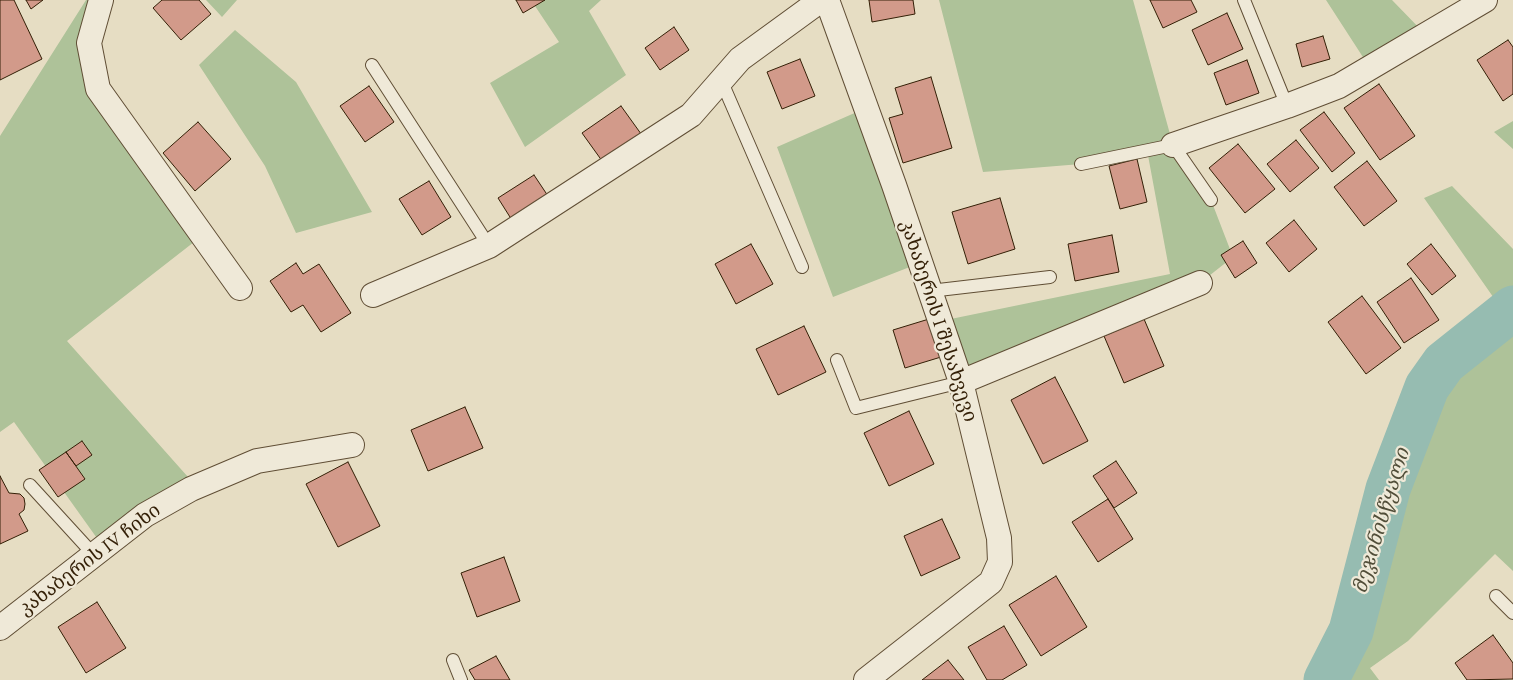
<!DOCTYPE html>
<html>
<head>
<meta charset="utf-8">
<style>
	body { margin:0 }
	canvas { display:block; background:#e6ddc3 }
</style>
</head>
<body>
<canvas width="1513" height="680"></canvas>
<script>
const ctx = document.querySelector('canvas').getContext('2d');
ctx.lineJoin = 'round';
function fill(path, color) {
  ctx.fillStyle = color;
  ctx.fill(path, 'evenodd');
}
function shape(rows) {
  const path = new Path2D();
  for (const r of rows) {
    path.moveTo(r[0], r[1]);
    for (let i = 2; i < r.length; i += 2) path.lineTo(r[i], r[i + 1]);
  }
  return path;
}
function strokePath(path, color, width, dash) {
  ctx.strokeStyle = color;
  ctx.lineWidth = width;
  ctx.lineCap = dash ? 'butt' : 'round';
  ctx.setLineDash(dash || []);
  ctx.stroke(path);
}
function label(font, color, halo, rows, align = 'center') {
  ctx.font = font + ' "EB Garamond","Noto Serif Georgian",serif';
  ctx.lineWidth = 4.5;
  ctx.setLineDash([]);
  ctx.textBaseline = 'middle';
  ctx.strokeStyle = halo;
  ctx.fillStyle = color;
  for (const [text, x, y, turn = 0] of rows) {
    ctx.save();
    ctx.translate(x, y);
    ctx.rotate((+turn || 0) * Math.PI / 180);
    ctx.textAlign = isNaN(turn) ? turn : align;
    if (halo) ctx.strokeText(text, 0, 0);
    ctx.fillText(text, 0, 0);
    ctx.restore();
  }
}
fill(shape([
	[86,0,101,0,98,89,203,235,67,341,188,477,99,541,14,422,0,432,0,136],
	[206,0,237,0,222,17],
	[531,0,601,0,589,11,626,75,525,147,490,83,559,42],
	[939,0,1133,0,1173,145,1211,200,1233,257,1200,283,961,382,941,321,1170,274,1147,150,1081,164,983,172],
	[1326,0,1392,0,1426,35,1370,68],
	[235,30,296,82,372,212,296,233,265,166,199,65],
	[866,108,920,263,833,297,777,147],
	[1513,121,1513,149,1494,132],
	[1452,186,1513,249,1513,308,1506,314,1513,329,1513,571,1495,554,1408,641,1370,668,1379,680,1326,680,1351,631,1388,489,1427,387,1444,363,1505,314,1424,198]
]), '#aec299');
strokePath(shape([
	[1326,680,1351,631,1388,489,1427,387,1444,363,1513,308]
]), '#96bcb1', 45);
const building = shape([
	[0,0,14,0,42,59,0,80,0,0],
	[26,0,43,0,31,9,26,0],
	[162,0,199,0,211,14,181,40,153,8,162,0],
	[516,0,545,0,523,13,516,0],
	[869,0,913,0,915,14,872,22,869,0],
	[1150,0,1191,0,1197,12,1163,28,1150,0],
	[1227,13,1243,49,1208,65,1192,30,1227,13],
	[674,27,689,50,660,70,645,48,674,27],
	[1323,36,1330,59,1302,67,1296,44,1323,36],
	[1508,40,1513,47,1513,94,1503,101,1477,60,1508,40],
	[800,59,815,96,782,109,767,72,800,59],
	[1247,60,1259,93,1226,105,1214,73,1247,60],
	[931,77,952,148,903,163,889,118,903,114,895,88,931,77],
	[1379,84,1415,136,1380,160,1344,108,1379,84],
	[369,86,394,122,365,142,340,106,369,86],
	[621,106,644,138,605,165,582,133,621,106],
	[1324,112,1355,153,1332,172,1300,130,1324,112],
	[198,122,231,159,195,191,163,153,198,122],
	[1296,140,1319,168,1290,192,1267,164,1296,140],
	[1238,144,1275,189,1245,213,1209,168,1238,144],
	[1137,159,1147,202,1120,209,1109,166,1137,159],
	[1367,161,1397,201,1364,226,1334,187,1367,161],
	[534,175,552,202,515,225,498,198,534,175],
	[429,181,451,217,422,235,399,199,429,181],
	[1000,198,1015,249,968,264,952,212,1000,198],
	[1294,220,1317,249,1289,272,1266,243,1294,220],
	[1112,235,1119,272,1075,281,1068,244,1112,235],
	[1243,241,1257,263,1235,278,1221,255,1243,241],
	[751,244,773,284,736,304,715,264,751,244],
	[1431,244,1456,276,1432,295,1407,264,1431,244],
	[296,263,303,274,319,264,351,313,321,332,303,305,291,312,270,281,296,263],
	[1411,278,1439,320,1404,343,1377,302,1411,278],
	[1362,296,1401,348,1366,374,1328,322,1362,296],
	[929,319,941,357,905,368,893,330,929,319],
	[1144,319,1164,366,1124,383,1104,336,1144,319],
	[804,326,826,372,778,395,756,349,804,326],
	[1055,377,1088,441,1043,464,1011,400,1055,377],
	[465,407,483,448,428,471,411,430,465,407],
	[909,411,934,464,889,486,864,433,909,411],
	[82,441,92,455,76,466,66,452,82,441],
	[66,452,85,479,58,497,39,470,66,452],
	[1116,461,1137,493,1114,508,1093,476,1116,461],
	[348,462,380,526,338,547,306,484,348,462],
	[0,476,9,493,20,494,24,498,25,504,24,510,19,514,28,531,0,544,0,476],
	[1108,499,1133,539,1098,562,1072,522,1108,499],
	[942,519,960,558,921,576,904,536,942,519],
	[504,557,520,601,477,617,461,573,504,557],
	[1056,576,1087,627,1041,656,1009,605,1056,576],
	[97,602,126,648,86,673,58,627,97,602],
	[1004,626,1027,665,1002,680,987,680,968,647,1004,626],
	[1493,635,1513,663,1513,679,1467,680,1455,663,1493,635],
	[496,656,510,680,475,680,469,670,496,656],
	[948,660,964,680,922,680,948,660]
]);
fill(building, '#d29a8a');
strokePath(building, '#331f06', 1);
const lane = shape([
	[1244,0,1287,106],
	[372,65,489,246],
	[721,80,802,267],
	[1081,164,1173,145,1211,200],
	[930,291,1050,277],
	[837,360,856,408,961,382],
	[30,485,94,555],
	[1496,596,1513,613],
	[453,660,461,680]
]);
const street = shape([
	[101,0,89,43,98,89,240,288],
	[827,0,894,185,961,382,999,538,1000,562,991,582,866,680],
	[1173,145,1287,106,1339,86,1485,0],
	[373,295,489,246,691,115,740,59,821,0],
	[961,382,1200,283],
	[0,628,145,515,191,489,257,461,352,445]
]);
strokePath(lane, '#604e35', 14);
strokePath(street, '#604e35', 26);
strokePath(lane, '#efe9d8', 12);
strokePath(street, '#efe9d8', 24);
label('19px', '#331f06', '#efe9d8', [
	["კახაბერის I შესახვევი",938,321,72],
	["კახაბერის IV ჩიხი",90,560,-37]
]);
label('italic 20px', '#514e39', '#efe9d8', [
	["მეჯინისწყალი",1382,521,-73]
]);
</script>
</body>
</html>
